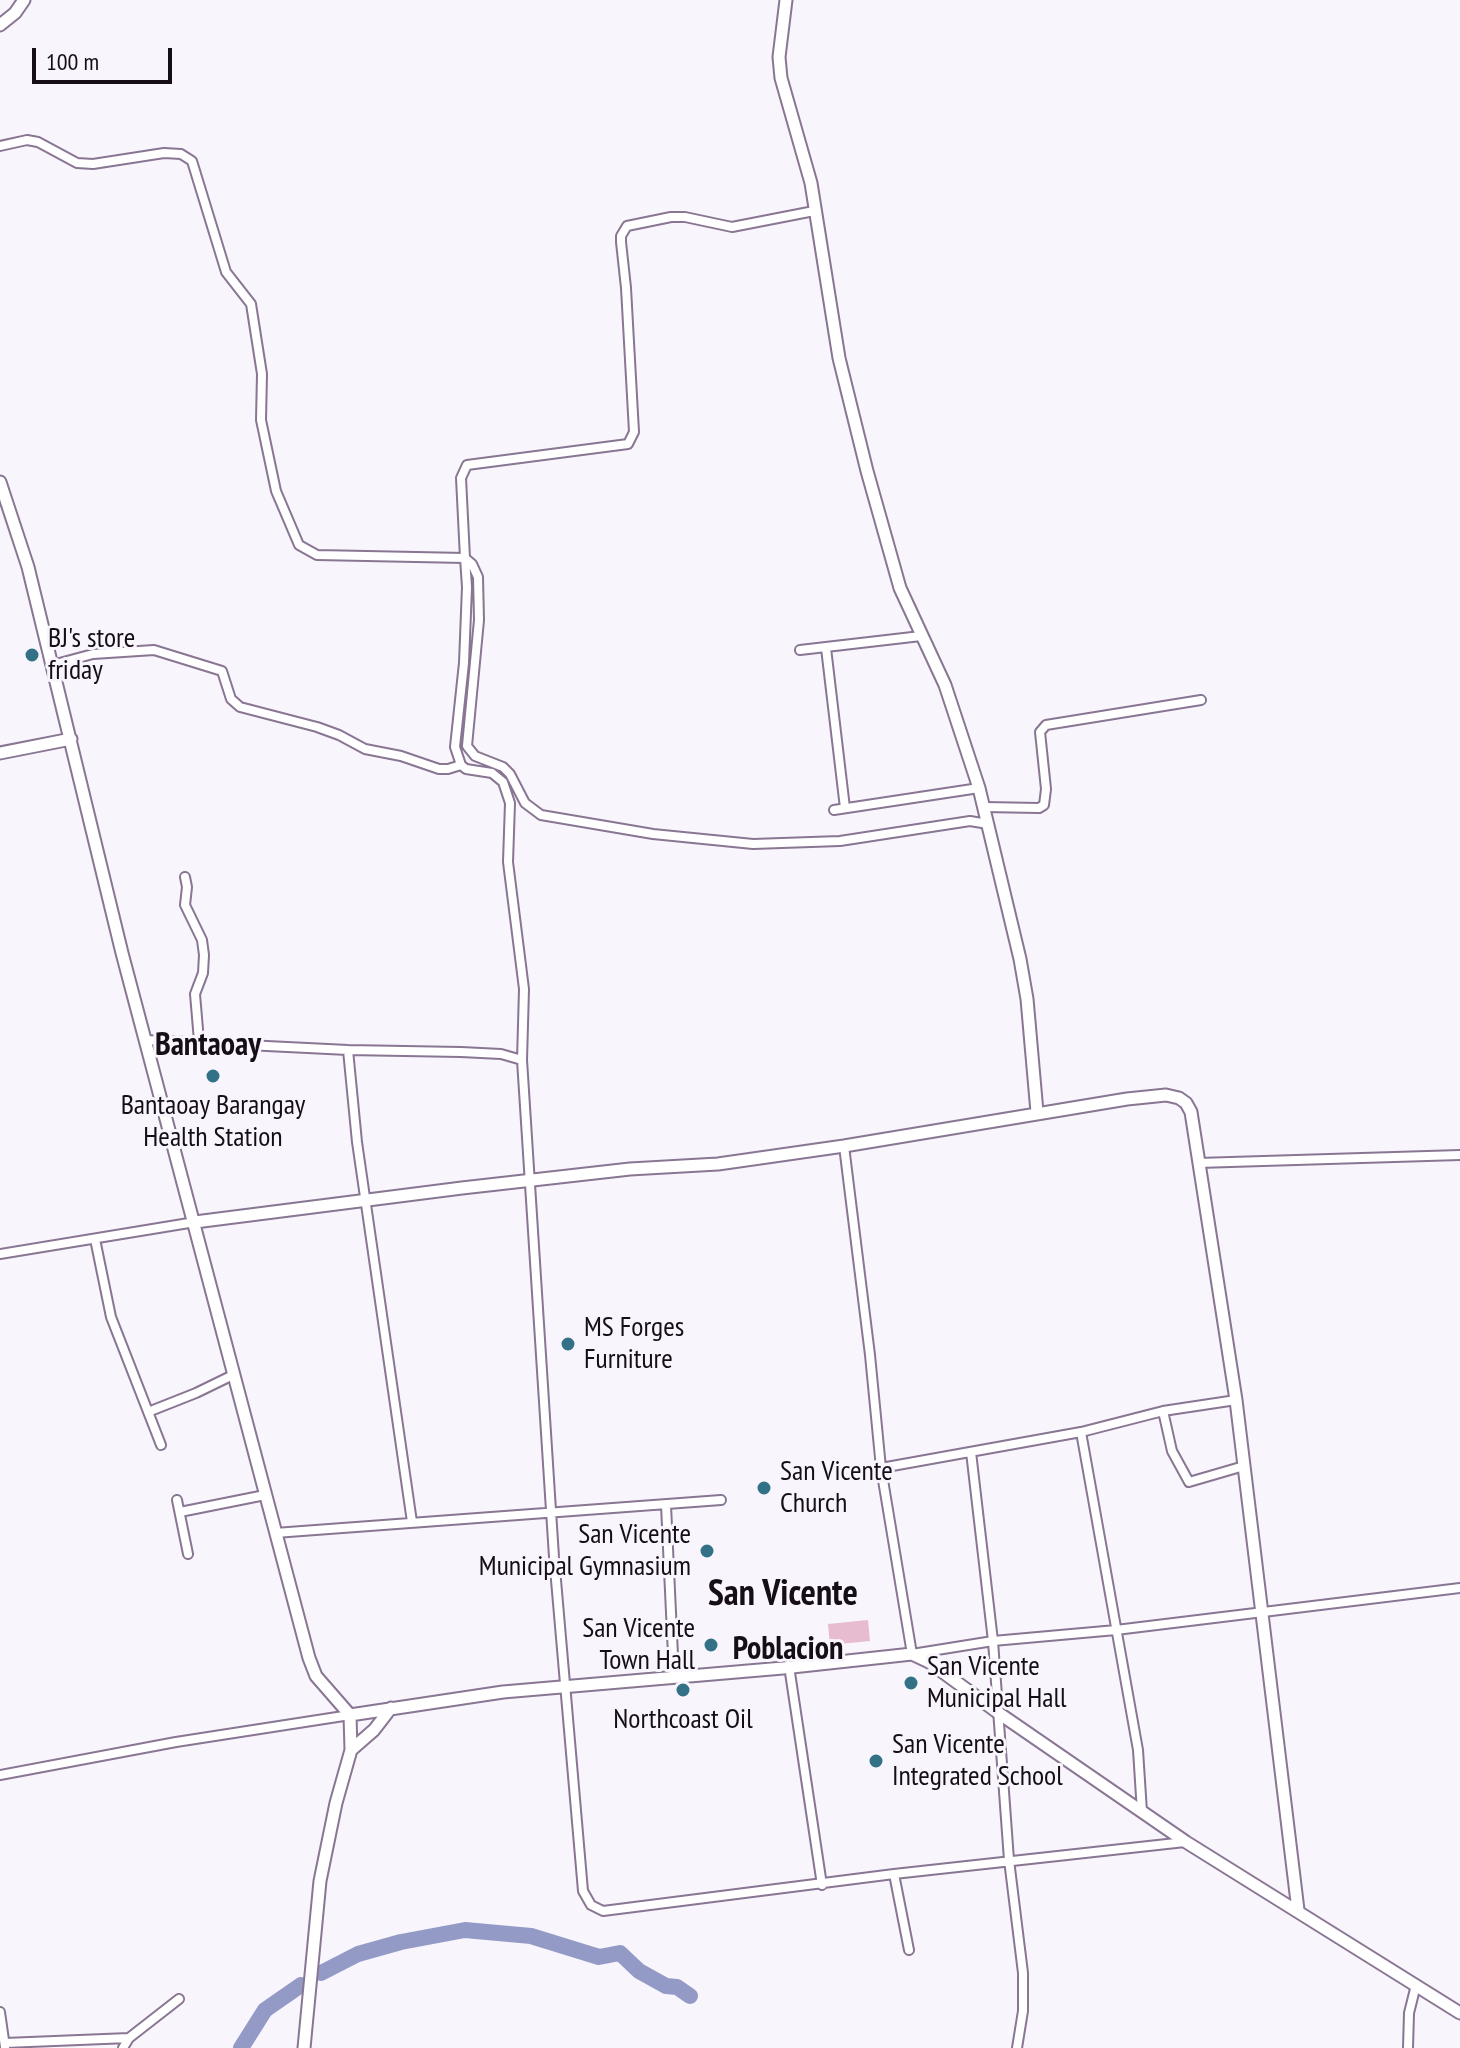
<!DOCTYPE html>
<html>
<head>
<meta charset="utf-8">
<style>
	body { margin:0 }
	#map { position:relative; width:1460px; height:2048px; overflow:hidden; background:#f9f5fc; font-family:"PT Sans Narrow",sans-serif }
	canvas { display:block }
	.scale { position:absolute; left:32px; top:48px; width:140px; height:36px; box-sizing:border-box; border:4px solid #150e19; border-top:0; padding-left:10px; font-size:24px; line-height:28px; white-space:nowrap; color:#150e19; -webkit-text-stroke:6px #f9f5fc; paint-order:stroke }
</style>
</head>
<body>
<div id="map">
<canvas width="1460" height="2048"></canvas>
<div class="scale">100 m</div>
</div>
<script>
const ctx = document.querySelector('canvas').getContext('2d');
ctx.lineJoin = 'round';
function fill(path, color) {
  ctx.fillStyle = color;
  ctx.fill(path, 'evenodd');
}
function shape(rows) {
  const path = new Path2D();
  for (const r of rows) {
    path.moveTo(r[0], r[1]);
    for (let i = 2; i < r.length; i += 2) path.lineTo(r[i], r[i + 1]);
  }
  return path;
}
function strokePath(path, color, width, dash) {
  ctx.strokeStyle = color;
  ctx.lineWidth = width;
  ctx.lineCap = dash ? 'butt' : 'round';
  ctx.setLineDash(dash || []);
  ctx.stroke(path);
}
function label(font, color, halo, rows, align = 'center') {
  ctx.font = font + ' "PT Sans Narrow",sans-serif';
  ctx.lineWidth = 6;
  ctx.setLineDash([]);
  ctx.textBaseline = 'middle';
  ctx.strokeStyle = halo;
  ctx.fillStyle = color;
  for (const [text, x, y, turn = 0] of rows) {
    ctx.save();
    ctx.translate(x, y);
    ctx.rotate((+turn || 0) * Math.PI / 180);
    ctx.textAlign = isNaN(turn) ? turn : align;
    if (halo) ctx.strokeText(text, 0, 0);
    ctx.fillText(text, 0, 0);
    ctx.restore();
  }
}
fill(shape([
	[868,1620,870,1641,830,1645,828,1624]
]), '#e7bcd0');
strokePath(shape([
	[321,1973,358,1954,401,1942,465,1930,531,1936,599,1957,620,1953,639,1971,666,1986,677,1987,690,1996],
	[241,2048,265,2010,301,1985]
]), '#939ac6', 16);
const street = shape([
	[0,146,27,140,38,142,77,163,93,164,164,153,181,154,192,161,226,272,251,304,262,374,261,420,276,491,299,545,317,555,465,558,461,478,467,465,628,444,634,432,626,288,621,242,621,236,627,226,671,217,685,217,732,227,814,211],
	[465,558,467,587,464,663,455,747,461,765,466,769,492,773,503,782,510,803,508,862,524,989,522,1060,554,1557,583,1891,591,1905,603,1911,894,1874,1185,1842],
	[465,558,472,564,478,577,479,620,467,746,475,756,503,767,510,774,525,803,541,815,653,834,753,844,840,841,970,821,988,824],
	[826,648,845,808],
	[800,650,921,636],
	[52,665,93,654,154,650,222,671,231,699,240,707,317,727,339,735,365,749,401,756,439,769,448,769,461,765],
	[984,807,1039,808,1044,805,1046,789,1040,732,1046,725,1201,700],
	[834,810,979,788],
	[185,877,187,887,185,905,202,940,204,955,203,973,195,994,199,1041],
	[145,1040,348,1050,461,1052,501,1054,522,1060],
	[348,1050,357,1142,412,1522],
	[844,1146,870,1355,881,1468,912,1654,993,1641,1116,1630,1460,1588],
	[1198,1163,1460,1155],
	[95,1239,111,1317,161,1445],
	[0,1254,195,1222],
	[1163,1411,1172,1451,1189,1482,1244,1466],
	[148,1412,196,1393,233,1375],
	[1081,1432,1138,1750,1142,1812],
	[971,1452,993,1641,1009,1860,1023,1973,1023,2011,1017,2048],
	[881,1468,1081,1432,1163,1411,1236,1400],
	[177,1500,188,1554],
	[666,1505,674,1677],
	[180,1512,265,1495],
	[275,1533,721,1500],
	[789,1666,822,1885],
	[0,1775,176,1742,350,1715],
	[894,1874,909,1950],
	[0,2012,5,2047],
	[5,2043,129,2038],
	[123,2048,129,2038,179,1999],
	[1408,2048,1409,2013,1416,1985]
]);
const secondary = shape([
	[786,0,779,57,781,78,811,183,839,358,867,471,900,588,945,685,979,788,1020,959,1027,999,1037,1112],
	[0,25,15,13,24,0],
	[0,482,28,567,122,953,309,1658,316,1676,350,1715,351,1750,336,1803,320,1881,304,2048],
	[0,753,71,739],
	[195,1222,462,1188,630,1169,718,1164,844,1146,1127,1099,1166,1095,1179,1098,1186,1103,1191,1112,1236,1400,1298,1910],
	[350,1715,503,1692,783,1668,912,1654,929,1662,1000,1714,1186,1842,1460,2013],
	[351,1750,374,1730,391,1708]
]);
strokePath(street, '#887693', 12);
strokePath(secondary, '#887693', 15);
strokePath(street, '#fff', 8);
strokePath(secondary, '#fff', 11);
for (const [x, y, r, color] of [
	[32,655,8,"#327186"],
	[213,1076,8,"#327186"],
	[568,1344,8,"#327186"],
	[764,1488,8,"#327186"],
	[707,1551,8,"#327186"],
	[711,1645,8,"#327186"],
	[911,1683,8,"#327186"],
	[683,1690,8,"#327186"],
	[876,1761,8,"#327186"]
]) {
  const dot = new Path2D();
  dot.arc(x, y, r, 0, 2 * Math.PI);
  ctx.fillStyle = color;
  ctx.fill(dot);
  strokePath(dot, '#f9f5fc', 3);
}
label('28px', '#150e19', '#f9f5fc', [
	["BJ's store",48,639],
	["friday",48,671],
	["Bantaoay Barangay",213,1106,"center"],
	["Health Station",213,1138,"center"],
	["MS Forges",584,1328],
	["Furniture",584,1360],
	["San Vicente",780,1472],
	["Church",780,1504],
	["San Vicente",691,1535,"right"],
	["Municipal Gymnasium",691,1567,"right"],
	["San Vicente",695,1629,"right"],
	["Town Hall",695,1661,"right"],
	["San Vicente",927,1667],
	["Municipal Hall",927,1699],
	["Northcoast Oil",683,1720,"center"],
	["San Vicente",892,1745],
	["Integrated School",892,1777]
], 'left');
label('bold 32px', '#150e19', '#f9f5fc', [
	["Bantaoay",208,1046],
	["Poblacion",788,1650]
]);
label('bold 36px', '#150e19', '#f9f5fc', [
	["San Vicente",783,1595]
]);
</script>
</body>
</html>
